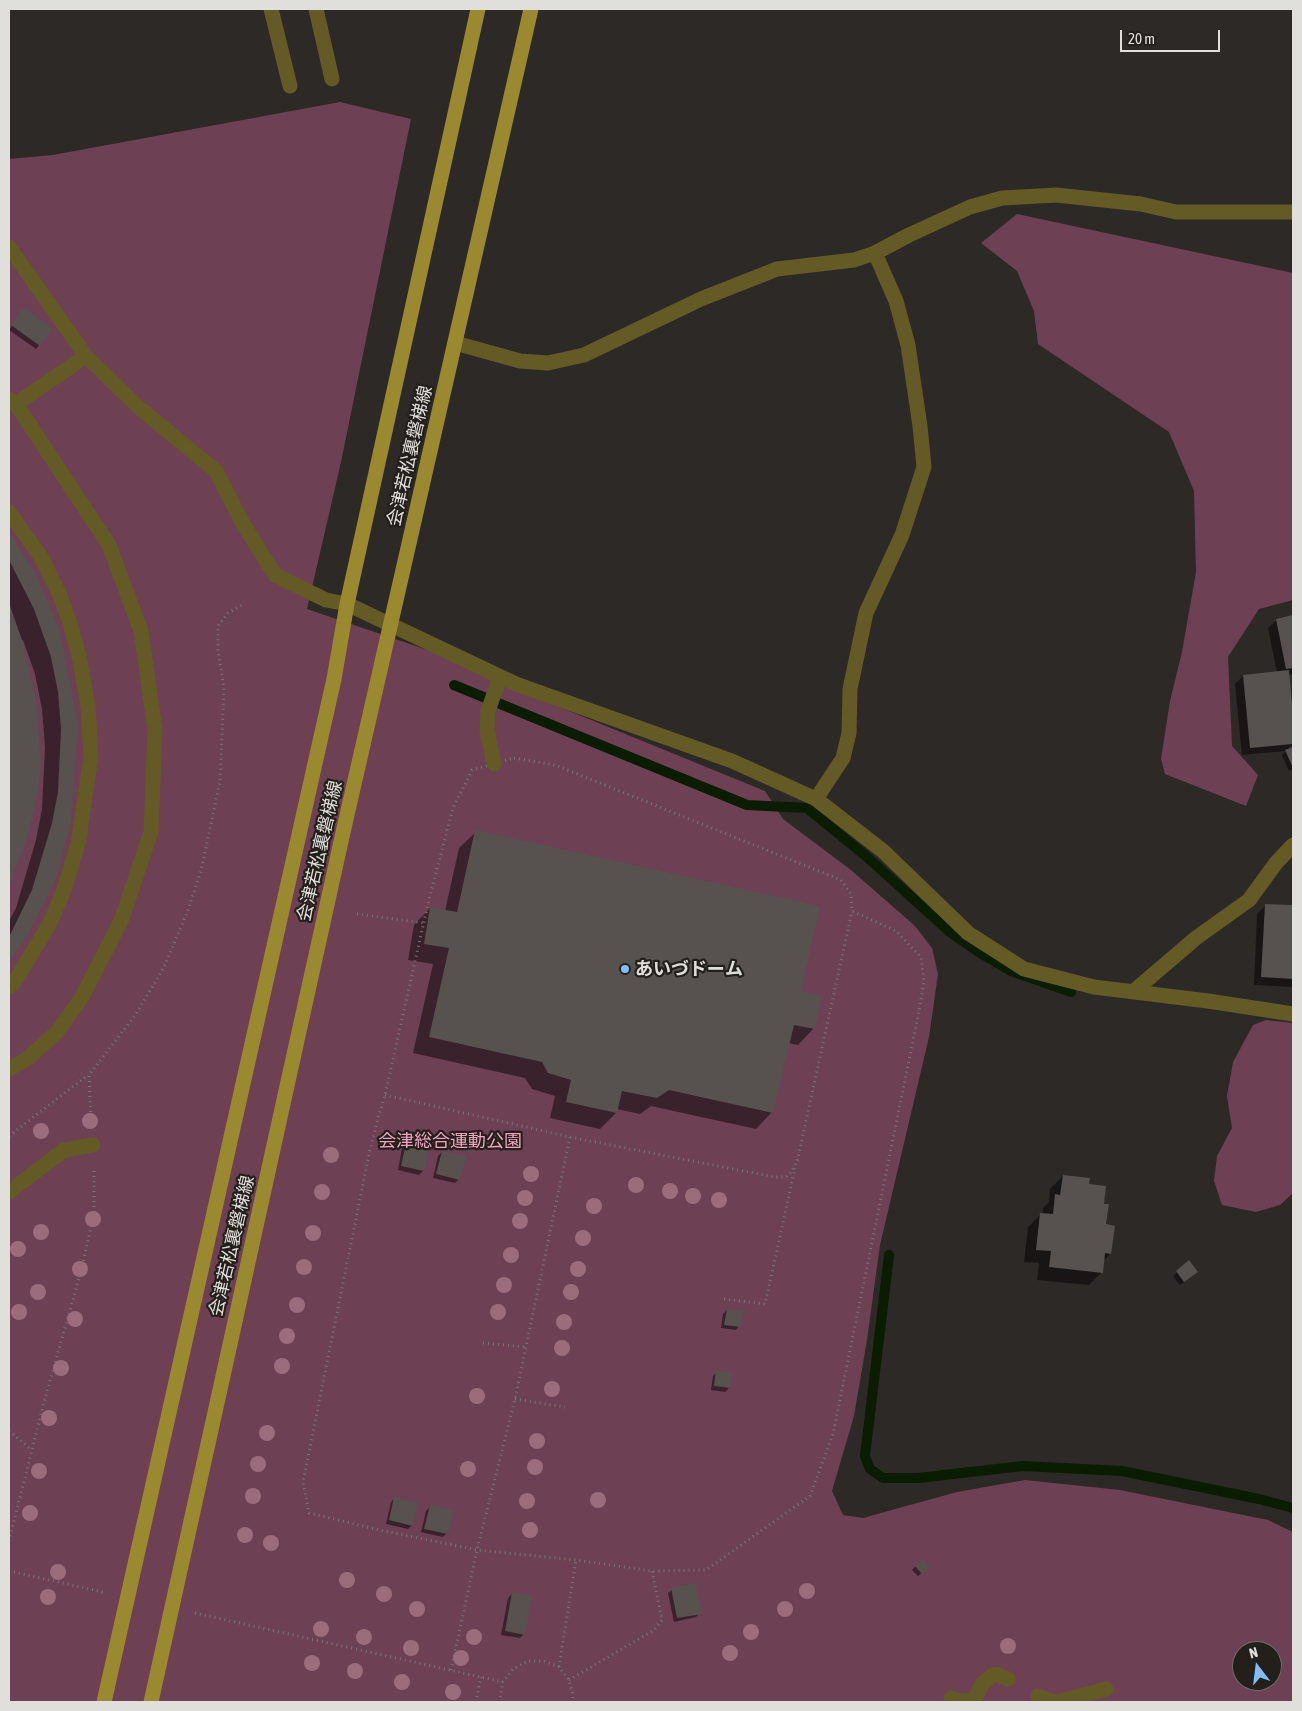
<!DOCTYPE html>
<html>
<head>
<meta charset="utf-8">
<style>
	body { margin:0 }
	#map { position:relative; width:1302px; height:1711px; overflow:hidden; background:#2d2926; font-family:"Asap Condensed",sans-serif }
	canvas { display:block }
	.frame { position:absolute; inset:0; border:10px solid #e1dfdc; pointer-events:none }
	.north { position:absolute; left:1232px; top:1641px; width:50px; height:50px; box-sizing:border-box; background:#23201c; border:1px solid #6f6c69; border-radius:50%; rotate:345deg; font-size:14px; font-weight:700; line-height:20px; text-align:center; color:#e1dfdc }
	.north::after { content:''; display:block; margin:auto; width:18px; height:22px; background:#80bdfa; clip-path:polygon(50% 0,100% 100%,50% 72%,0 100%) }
	.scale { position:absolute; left:1120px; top:30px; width:100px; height:22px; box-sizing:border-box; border:2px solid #e1dfdc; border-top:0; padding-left:6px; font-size:15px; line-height:18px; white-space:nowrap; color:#e1dfdc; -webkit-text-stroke:4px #23201c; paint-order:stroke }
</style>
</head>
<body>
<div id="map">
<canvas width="1302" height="1711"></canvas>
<div class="frame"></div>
<div class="north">N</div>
<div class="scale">20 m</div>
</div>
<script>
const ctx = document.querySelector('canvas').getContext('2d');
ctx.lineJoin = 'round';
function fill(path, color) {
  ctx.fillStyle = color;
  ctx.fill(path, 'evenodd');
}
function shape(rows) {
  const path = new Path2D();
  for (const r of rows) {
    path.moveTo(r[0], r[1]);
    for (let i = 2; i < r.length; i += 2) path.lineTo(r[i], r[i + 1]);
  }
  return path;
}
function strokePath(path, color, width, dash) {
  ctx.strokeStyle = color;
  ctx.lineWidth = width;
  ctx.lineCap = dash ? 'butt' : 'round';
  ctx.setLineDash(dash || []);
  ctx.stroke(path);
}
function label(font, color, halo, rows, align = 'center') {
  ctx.font = font + ' "Asap Condensed","Noto Sans JP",sans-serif';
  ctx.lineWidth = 4.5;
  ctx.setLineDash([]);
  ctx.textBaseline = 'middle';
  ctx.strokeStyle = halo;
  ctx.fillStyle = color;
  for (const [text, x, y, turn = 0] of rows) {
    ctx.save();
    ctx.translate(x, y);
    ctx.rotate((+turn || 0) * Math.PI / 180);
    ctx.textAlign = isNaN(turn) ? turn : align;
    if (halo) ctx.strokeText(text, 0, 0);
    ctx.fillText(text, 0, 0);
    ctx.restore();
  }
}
fill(shape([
	[340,102,411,119,341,462,307,609,448,657,525,693,765,791,783,819,851,870,915,926,932,948,938,974,929,1037,880,1245,867,1340,854,1416,832,1491,843,1515,863,1518,957,1492,1025,1480,1120,1490,1268,1520,1293,1532,1293,1702,9,1702,9,159,53,155],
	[1242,1651,1272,1651,1272,1681,1242,1681],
	[1017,214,1293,273,1293,600,1259,609,1228,657,1232,746,1258,775,1246,806,1165,774,1161,759,1170,701,1182,652,1196,572,1194,491,1169,432,1038,344,1034,311,1017,271,981,243],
	[1266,1020,1293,1023,1293,1193,1280,1205,1256,1212,1222,1205,1214,1181,1217,1156,1232,1128,1227,1096,1233,1062,1253,1025]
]), '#6e4053');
fill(shape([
	[20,314,51,330,36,349,9,330],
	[9,534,32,570,77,724,25,938,9,960,9,921,16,908,36,840,42,809,45,747,42,709,35,674,23,640,21,640,14,872,9,883],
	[1293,617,1293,674,1288,675,1293,744,1287,750,1293,748,1293,769,1289,771,1282,755,1286,751,1242,755,1235,684,1243,676,1277,672,1268,628,1277,620],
	[476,832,799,992,814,1028,798,1045,788,1043,772,1112,756,1129,651,1106,640,1114,617,1109,616,1113,600,1129,550,1118,555,1096,532,1089,525,1078,413,1053,433,964,408,960,414,925,430,908,445,911,459,848],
	[1266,905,1293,906,1293,987,1254,985,1257,914],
	[406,1144,423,1171,419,1175,398,1170,402,1148],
	[442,1152,459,1179,455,1183,433,1178,438,1156],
	[1063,1176,1088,1185,1102,1205,1110,1254,1103,1261,1101,1273,1089,1285,1037,1280,1039,1263,1024,1262,1028,1227,1041,1214,1043,1214,1043,1208,1049,1202,1050,1189],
	[1189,1262,1196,1272,1180,1285,1173,1276],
	[727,1310,739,1326,736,1330,721,1328,723,1314],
	[717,1372,729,1388,725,1392,711,1390,713,1376],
	[395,1498,412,1525,408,1529,386,1524,391,1502],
	[430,1507,447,1533,443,1537,421,1532,426,1511],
	[916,1566,925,1570,918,1576,912,1570],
	[672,1590,700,1613,696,1617,674,1622,668,1593],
	[512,1594,524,1634,520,1638,501,1635,508,1598]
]), '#0007');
strokePath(shape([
	[454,685,747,805,807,808,866,856,951,933,980,953,1011,971,1071,992],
	[889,1255,865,1456,870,1469,883,1478,918,1478,1023,1466,1122,1471,1259,1499,1293,1508]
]), '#0a1d00', 10);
fill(shape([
	[24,308,53,329,40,346,11,325],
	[9,532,33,570,48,602,60,632,78,724,71,821,57,876,26,938,9,962,9,937,32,890,52,823,58,792,61,729,58,692,51,657,34,609,9,560],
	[9,603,23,643,36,699,41,765,36,801,28,835,9,886],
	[1293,615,1293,668,1286,669,1276,619],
	[1289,670,1293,716,1293,744,1250,748,1243,675],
	[1293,747,1293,768,1285,750],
	[475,830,820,906,801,991,822,996,815,1029,794,1025,773,1113,669,1090,657,1098,622,1091,617,1113,566,1102,571,1080,548,1073,542,1062,429,1037,449,948,424,944,430,907,457,912],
	[1265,904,1293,905,1293,979,1261,977],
	[406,1143,429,1149,424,1171,401,1166],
	[442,1151,466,1156,460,1180,436,1174],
	[1063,1175,1090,1178,1089,1184,1106,1186,1104,1204,1109,1204,1106,1224,1115,1226,1111,1254,1105,1253,1103,1273,1049,1267,1051,1251,1036,1250,1040,1213,1053,1214,1055,1194,1060,1195],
	[1189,1260,1198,1272,1184,1282,1176,1271],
	[727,1309,743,1311,741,1327,724,1325],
	[716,1370,733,1373,730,1388,714,1386],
	[394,1497,418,1502,413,1526,389,1520],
	[430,1505,454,1511,448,1534,424,1529],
	[923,1559,930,1567,922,1574,915,1566],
	[696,1583,702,1614,677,1618,671,1588],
	[512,1592,532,1596,525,1635,505,1631]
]), '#575150');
strokePath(shape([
	[514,758,555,765,841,880,851,894,852,911,896,931,921,957,924,982,918,1016,833,1434,810,1496,706,1570,652,1571,576,1560,477,1550,384,1531,309,1513,303,1482,369,1154,378,1118,385,1095,429,899,453,808,472,770,514,758],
	[357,914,424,923],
	[385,1095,570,1137,774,1177,786,1177,791,1172,797,1162,852,911],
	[91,1122,89,1075,136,1014,164,967,187,913,201,871,220,781,224,688,218,651,218,626,228,613,244,604],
	[9,1136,88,1075],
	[724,1299,765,1304,795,1168],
	[483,1343,525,1347],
	[515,1399,565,1407],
	[9,1431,32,1450],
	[9,1541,44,1402,81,1271,94,1213,94,1171],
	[9,1571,103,1592],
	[195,1613,503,1682],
	[559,1667,576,1560],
	[451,1670,477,1550,515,1399,570,1137],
	[569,1680,654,1630,662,1620,652,1571],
	[476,1702,481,1677],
	[501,1702,500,1698,503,1682,513,1669,528,1661,544,1661,559,1667,569,1680,573,1695,572,1702]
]), '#787572', 3, [1, 4]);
strokePath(shape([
	[271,9,290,86],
	[316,9,332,79],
	[9,247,86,356,137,406,216,471,242,522,275,575,326,600,347,604,516,684,732,761,816,799,883,851,968,933,1024,969,1094,987,1208,1001,1293,1014],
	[455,343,520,361,548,363,584,355,701,299,777,269,854,260,875,253,909,235,970,207,1002,198,1056,195,1141,204,1176,212,1293,212],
	[9,399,16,404,109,545,141,631,155,730,151,832,121,921,82,997,57,1032,27,1059,9,1069],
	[16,404,86,356],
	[9,512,41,557,59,593,70,623,79,656,88,706,91,757,78,844,64,890,50,923,15,981,9,987],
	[494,764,487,730,488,711,500,677],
	[816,799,843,758,849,733,850,689,866,613,902,535,924,467,920,426,908,345,896,301,875,253],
	[1134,991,1196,938,1249,900,1276,863,1293,845],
	[9,1192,64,1150,93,1145],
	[1038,1696,1050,1701,1057,1702,1106,1689],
	[951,1698,959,1701,966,1701,974,1699,978,1693,982,1684,991,1676,996,1674,1008,1679]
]), '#645a26', 15);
strokePath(shape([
	[104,1702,334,679,347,604,478,9],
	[151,1702,342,837,531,9]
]), '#9a892f', 15);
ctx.fillStyle = '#9b6c7c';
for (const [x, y] of [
	[90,1121],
	[41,1131],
	[331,1155],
	[531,1174],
	[636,1185],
	[670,1191],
	[322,1192],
	[693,1196],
	[525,1198],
	[719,1200],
	[594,1206],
	[93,1219],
	[520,1221],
	[41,1232],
	[313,1233],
	[583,1238],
	[18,1249],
	[511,1255],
	[304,1267],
	[80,1269],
	[578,1269],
	[504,1285],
	[38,1292],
	[571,1292],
	[297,1305],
	[19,1312],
	[498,1312],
	[75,1319],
	[564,1322],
	[287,1336],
	[562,1348],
	[282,1366],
	[61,1368],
	[552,1389],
	[477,1396],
	[49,1418],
	[267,1433],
	[537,1441],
	[258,1464],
	[535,1467],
	[468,1469],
	[39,1471],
	[253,1496],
	[598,1500],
	[527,1501],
	[30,1513],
	[530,1530],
	[245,1535],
	[271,1543],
	[58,1572],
	[347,1580],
	[807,1591],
	[384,1594],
	[48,1597],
	[417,1609],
	[785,1609],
	[321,1629],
	[751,1632],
	[364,1637],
	[474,1637],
	[1008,1646],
	[411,1648],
	[730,1653],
	[461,1658],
	[312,1663],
	[355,1671],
	[402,1682],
	[453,1692]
]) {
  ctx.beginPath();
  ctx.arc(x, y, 8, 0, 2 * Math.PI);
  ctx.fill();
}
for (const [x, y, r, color] of [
	[625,969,5,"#80bdfa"]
]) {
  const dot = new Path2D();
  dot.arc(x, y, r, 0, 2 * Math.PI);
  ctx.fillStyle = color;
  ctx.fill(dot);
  strokePath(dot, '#23201c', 2);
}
label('18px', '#e1dfdc', '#23201c', [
	["会津若松裏磐梯線",410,456,-77],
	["会津若松裏磐梯線",320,851,-77],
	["会津若松裏磐梯線",232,1246,-77]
]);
label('bold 18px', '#e1dfdc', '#23201c', [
	["あいづドーム",635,969]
], 'left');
label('18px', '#f5a2c3', '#23201c', [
	["会津総合運動公園",450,1141]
]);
</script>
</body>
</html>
